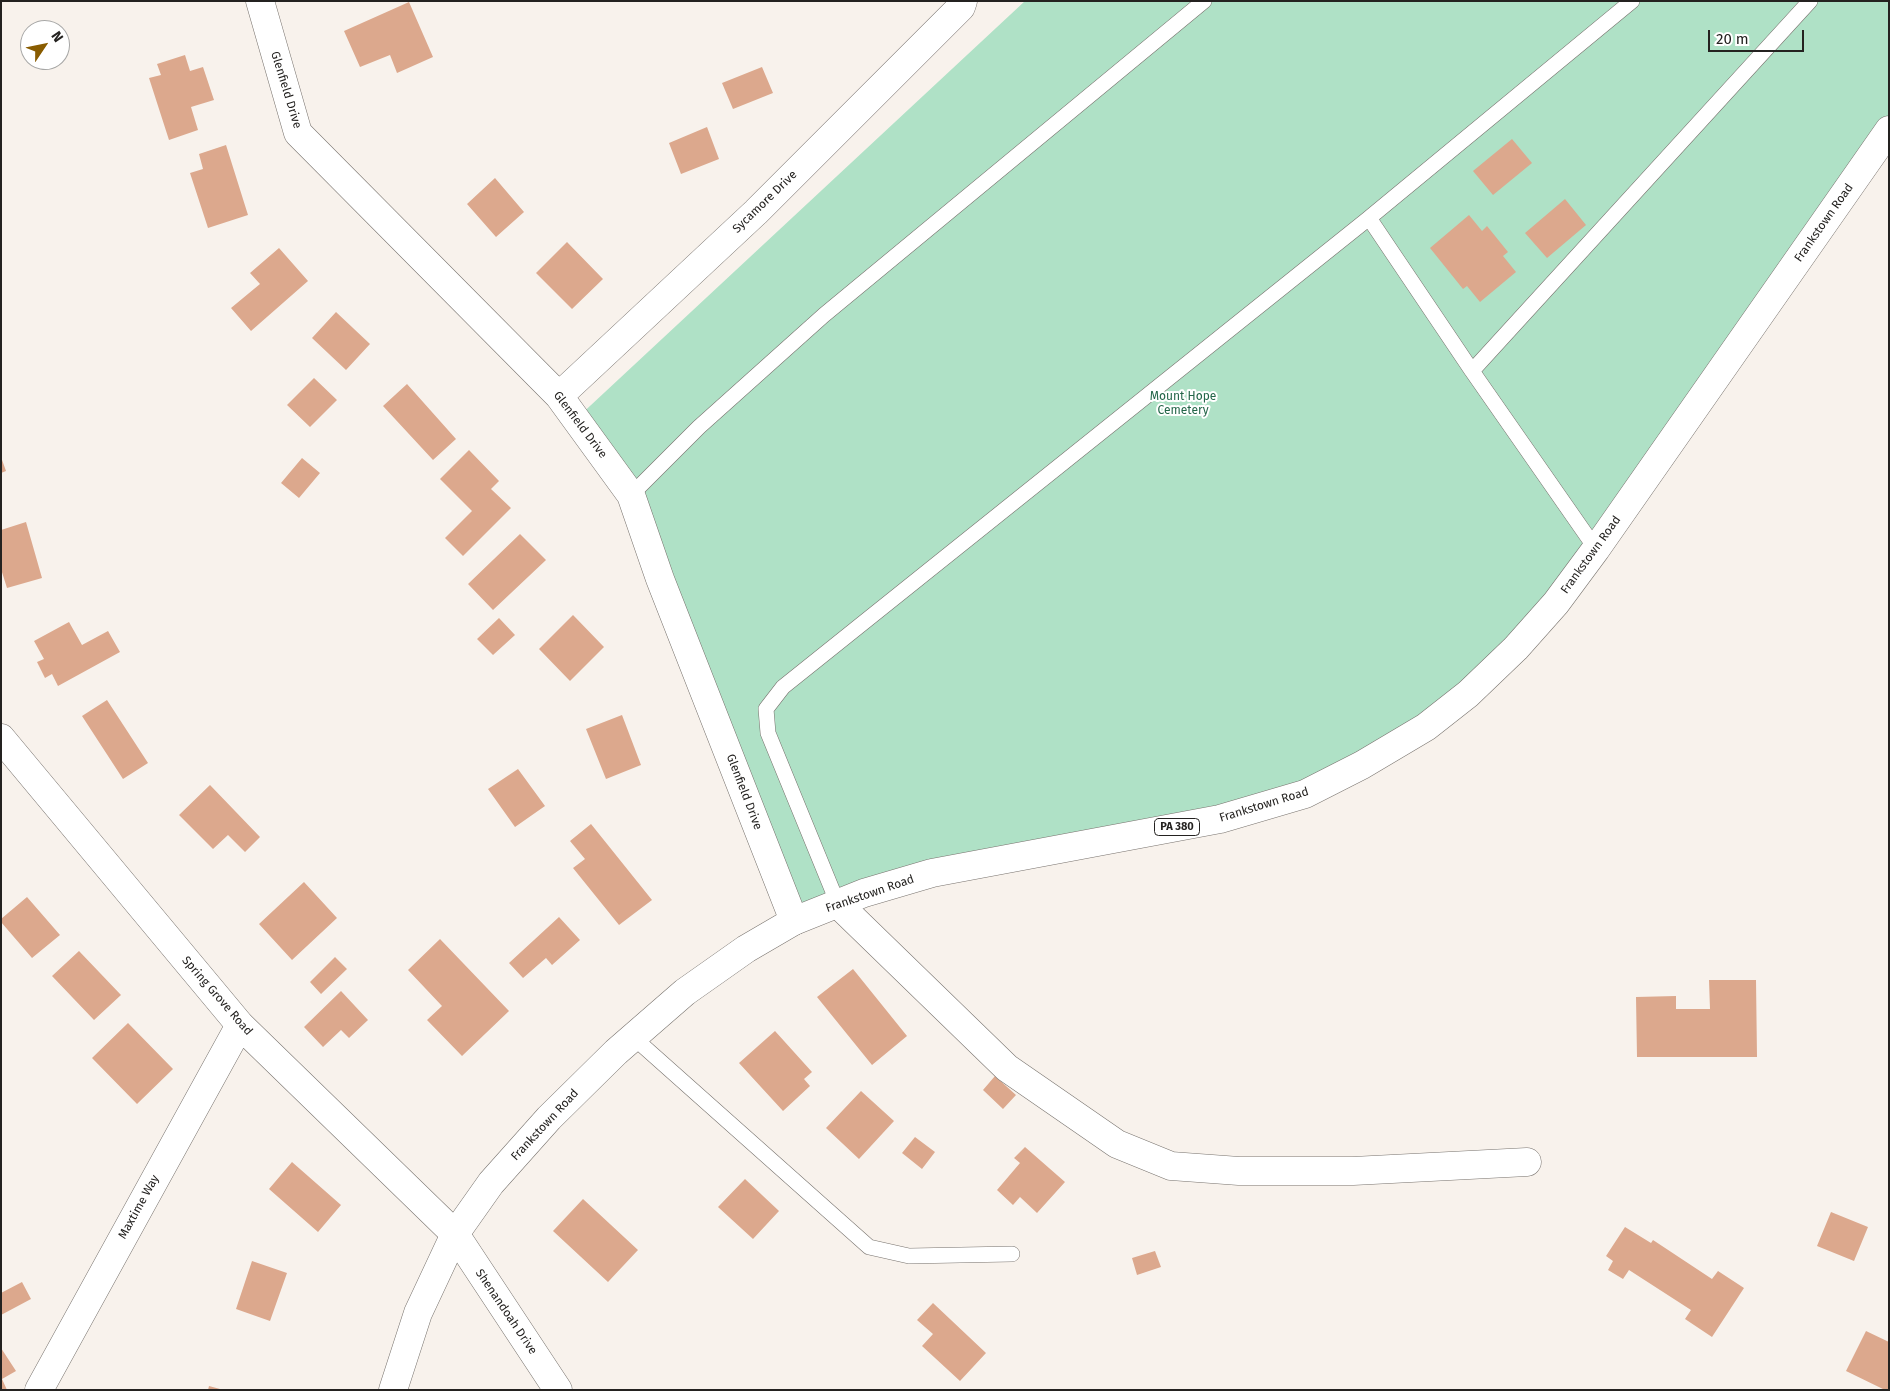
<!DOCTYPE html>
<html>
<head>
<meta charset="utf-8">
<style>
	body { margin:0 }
	#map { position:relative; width:1890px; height:1391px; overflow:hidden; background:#f8f2ec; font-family:"Fira Sans",sans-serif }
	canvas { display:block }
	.frame { position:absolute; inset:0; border:2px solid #242220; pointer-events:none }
	.north { position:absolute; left:20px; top:20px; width:50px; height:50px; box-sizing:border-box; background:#fff; border:1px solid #a7a7a6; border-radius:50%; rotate:56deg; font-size:14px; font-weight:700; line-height:20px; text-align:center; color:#242220 }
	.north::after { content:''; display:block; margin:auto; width:18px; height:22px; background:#895c00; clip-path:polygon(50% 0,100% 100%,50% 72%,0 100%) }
	.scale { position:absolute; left:1708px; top:30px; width:96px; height:22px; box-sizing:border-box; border:2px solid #242220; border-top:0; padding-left:6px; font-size:15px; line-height:18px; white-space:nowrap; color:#242220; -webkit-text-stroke:4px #fff; paint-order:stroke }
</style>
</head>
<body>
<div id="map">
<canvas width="1890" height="1391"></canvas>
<div class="frame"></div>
<div class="north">N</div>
<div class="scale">20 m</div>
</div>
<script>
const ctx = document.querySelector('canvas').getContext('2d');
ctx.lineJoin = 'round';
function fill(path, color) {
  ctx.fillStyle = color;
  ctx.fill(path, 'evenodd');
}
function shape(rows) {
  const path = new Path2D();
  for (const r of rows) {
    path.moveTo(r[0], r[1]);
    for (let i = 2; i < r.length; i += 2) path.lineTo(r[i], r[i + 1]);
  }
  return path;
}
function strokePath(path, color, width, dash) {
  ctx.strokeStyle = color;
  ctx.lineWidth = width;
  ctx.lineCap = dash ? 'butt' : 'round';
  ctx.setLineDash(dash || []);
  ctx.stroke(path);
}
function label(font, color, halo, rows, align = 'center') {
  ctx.font = font + ' "Fira Sans",sans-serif';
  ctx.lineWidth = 4;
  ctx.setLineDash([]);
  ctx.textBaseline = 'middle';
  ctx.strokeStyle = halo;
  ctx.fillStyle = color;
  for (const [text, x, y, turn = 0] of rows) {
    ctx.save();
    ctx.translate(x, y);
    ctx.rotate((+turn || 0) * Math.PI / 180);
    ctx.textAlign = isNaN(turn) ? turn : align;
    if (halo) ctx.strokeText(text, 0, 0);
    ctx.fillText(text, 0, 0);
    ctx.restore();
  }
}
fill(shape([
	[1025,1,1889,1,1889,130,1615,521,1468,694,1305,794,932,873,794,921,660,579,576,419]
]), '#afe1c6');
fill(shape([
	[409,2,433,57,397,73,390,55,360,67,344,31],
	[185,55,190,71,203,67,214,100,191,107,198,130,169,140,149,78,161,75,157,64],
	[762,67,773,93,733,109,722,83],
	[707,127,719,159,681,174,669,143],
	[1512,139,1532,163,1493,195,1473,171],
	[226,145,248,215,208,228,190,173,203,169,199,154],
	[495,178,524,212,496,237,467,204],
	[1565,199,1586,225,1547,258,1525,233],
	[1469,215,1482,231,1487,226,1508,252,1503,256,1516,272,1480,302,1467,286,1463,289,1430,248],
	[567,242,603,279,572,309,536,273],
	[279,248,308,281,251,331,231,308,260,284,250,273],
	[336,312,370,344,346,370,312,338],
	[314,378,337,400,310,427,287,405],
	[407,384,456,439,433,460,383,406],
	[469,450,499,481,491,489,511,508,463,556,445,538,472,511,440,479],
	[1,457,6,471,1,473],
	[302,458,320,473,299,498,281,483],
	[26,522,42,578,7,588,1,569,1,530],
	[520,534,546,560,493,610,468,584],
	[573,615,604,647,570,681,539,649],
	[499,618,515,635,493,655,477,639],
	[69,622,82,645,108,631,120,652,58,686,52,674,45,678,37,662,44,659,34,641],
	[107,700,148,763,123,779,82,716],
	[622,715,641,765,606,779,586,729],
	[518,769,545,806,515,827,488,789],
	[210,785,260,837,245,852,228,835,213,849,179,815],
	[591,824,652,900,619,925,573,868,585,859,570,841],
	[304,882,337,918,292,960,259,924],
	[27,897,60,935,32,958,1,922,1,919],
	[559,917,580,940,552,965,546,958,523,978,509,963],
	[440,939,509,1011,462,1056,427,1020,442,1006,408,970],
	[79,951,121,995,94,1020,52,976],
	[335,957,347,969,321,994,310,982],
	[853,969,907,1036,872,1065,817,997],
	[1709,980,1756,980,1757,1057,1637,1057,1636,997,1676,996,1676,1009,1710,1009],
	[341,991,368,1020,349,1038,341,1030,323,1047,304,1027],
	[128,1023,173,1069,137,1104,92,1058],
	[775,1031,812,1072,804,1079,810,1086,783,1111,739,1063],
	[995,1076,1016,1095,1003,1109,983,1090],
	[861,1091,894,1121,859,1159,826,1128],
	[915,1137,935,1152,922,1169,902,1153],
	[1025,1147,1065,1182,1037,1213,1020,1197,1013,1205,997,1190,1020,1163,1014,1158],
	[292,1162,341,1205,318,1232,269,1189],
	[745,1179,779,1211,753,1239,718,1207],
	[583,1199,638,1250,608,1282,553,1231],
	[1831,1212,1868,1227,1854,1261,1817,1246],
	[1625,1227,1651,1243,1653,1240,1712,1279,1718,1271,1744,1288,1712,1337,1685,1319,1691,1310,1629,1270,1623,1279,1608,1270,1613,1261,1606,1256],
	[1155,1251,1161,1267,1137,1275,1132,1258],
	[252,1261,287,1273,270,1321,236,1309],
	[22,1282,31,1299,1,1315,1,1293],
	[933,1303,986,1353,960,1381,922,1346,933,1334,917,1320],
	[1866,1331,1889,1342,1889,1390,1885,1390,1846,1371],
	[1,1348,16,1371,2,1379,7,1390,1,1390],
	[209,1386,220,1389,220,1390,208,1390]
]), '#dca88d');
const service = shape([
	[1369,218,1632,1],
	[631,495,699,427,824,315,1204,1],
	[1596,549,1472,371,1810,1],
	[838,904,768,733,766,709,783,687,1369,218,1472,371],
	[633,1037,869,1247,909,1256,1012,1254]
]);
const minor = shape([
	[260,1,298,133,559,396,631,495,660,579,794,921],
	[559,396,756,212,961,7,963,1],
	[1,738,240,1025,455,1234,558,1390],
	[838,904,1007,1068,1117,1144,1171,1166,1239,1171,1353,1171,1527,1162],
	[39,1390,240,1025]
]);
const primary = shape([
	[393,1390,418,1313,455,1234,491,1183,549,1118,616,1052,685,992,746,949,794,921,864,893,932,873,1220,819,1305,794,1362,765,1426,727,1468,694,1516,648,1556,603,1596,549,1889,130]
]);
strokePath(service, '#78736e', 16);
strokePath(minor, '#78736e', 29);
strokePath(primary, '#78736e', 29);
strokePath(service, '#fff', 15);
strokePath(minor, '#fff', 28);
strokePath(primary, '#fff', 28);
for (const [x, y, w] of [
	[1177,827,45]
]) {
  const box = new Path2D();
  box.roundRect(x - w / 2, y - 8.5, w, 17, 4);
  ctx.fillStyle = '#fff';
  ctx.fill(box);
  strokePath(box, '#242220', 1);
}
label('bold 11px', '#242220', null, [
	["PA 380",1177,827]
]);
label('12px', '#242220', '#fff', [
	["Glenfield Drive",286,90,73],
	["Sycamore Drive",765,202,-44],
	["Frankstown Road",1824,223,-55],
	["Glenfield Drive",580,425,53],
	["Frankstown Road",1591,555,-54],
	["Glenfield Drive",744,792,69],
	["Frankstown Road",1264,805,-17],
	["Frankstown Road",870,894,-19],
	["Spring Grove Road",217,996,49],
	["Frankstown Road",545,1125,-47],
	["Maxtime Way",139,1207,-61],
	["Shenandoah Drive",506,1312,56]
]);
label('12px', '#246649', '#fff', [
	["Mount Hope",1183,397],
	["Cemetery",1183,411]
]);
</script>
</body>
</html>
